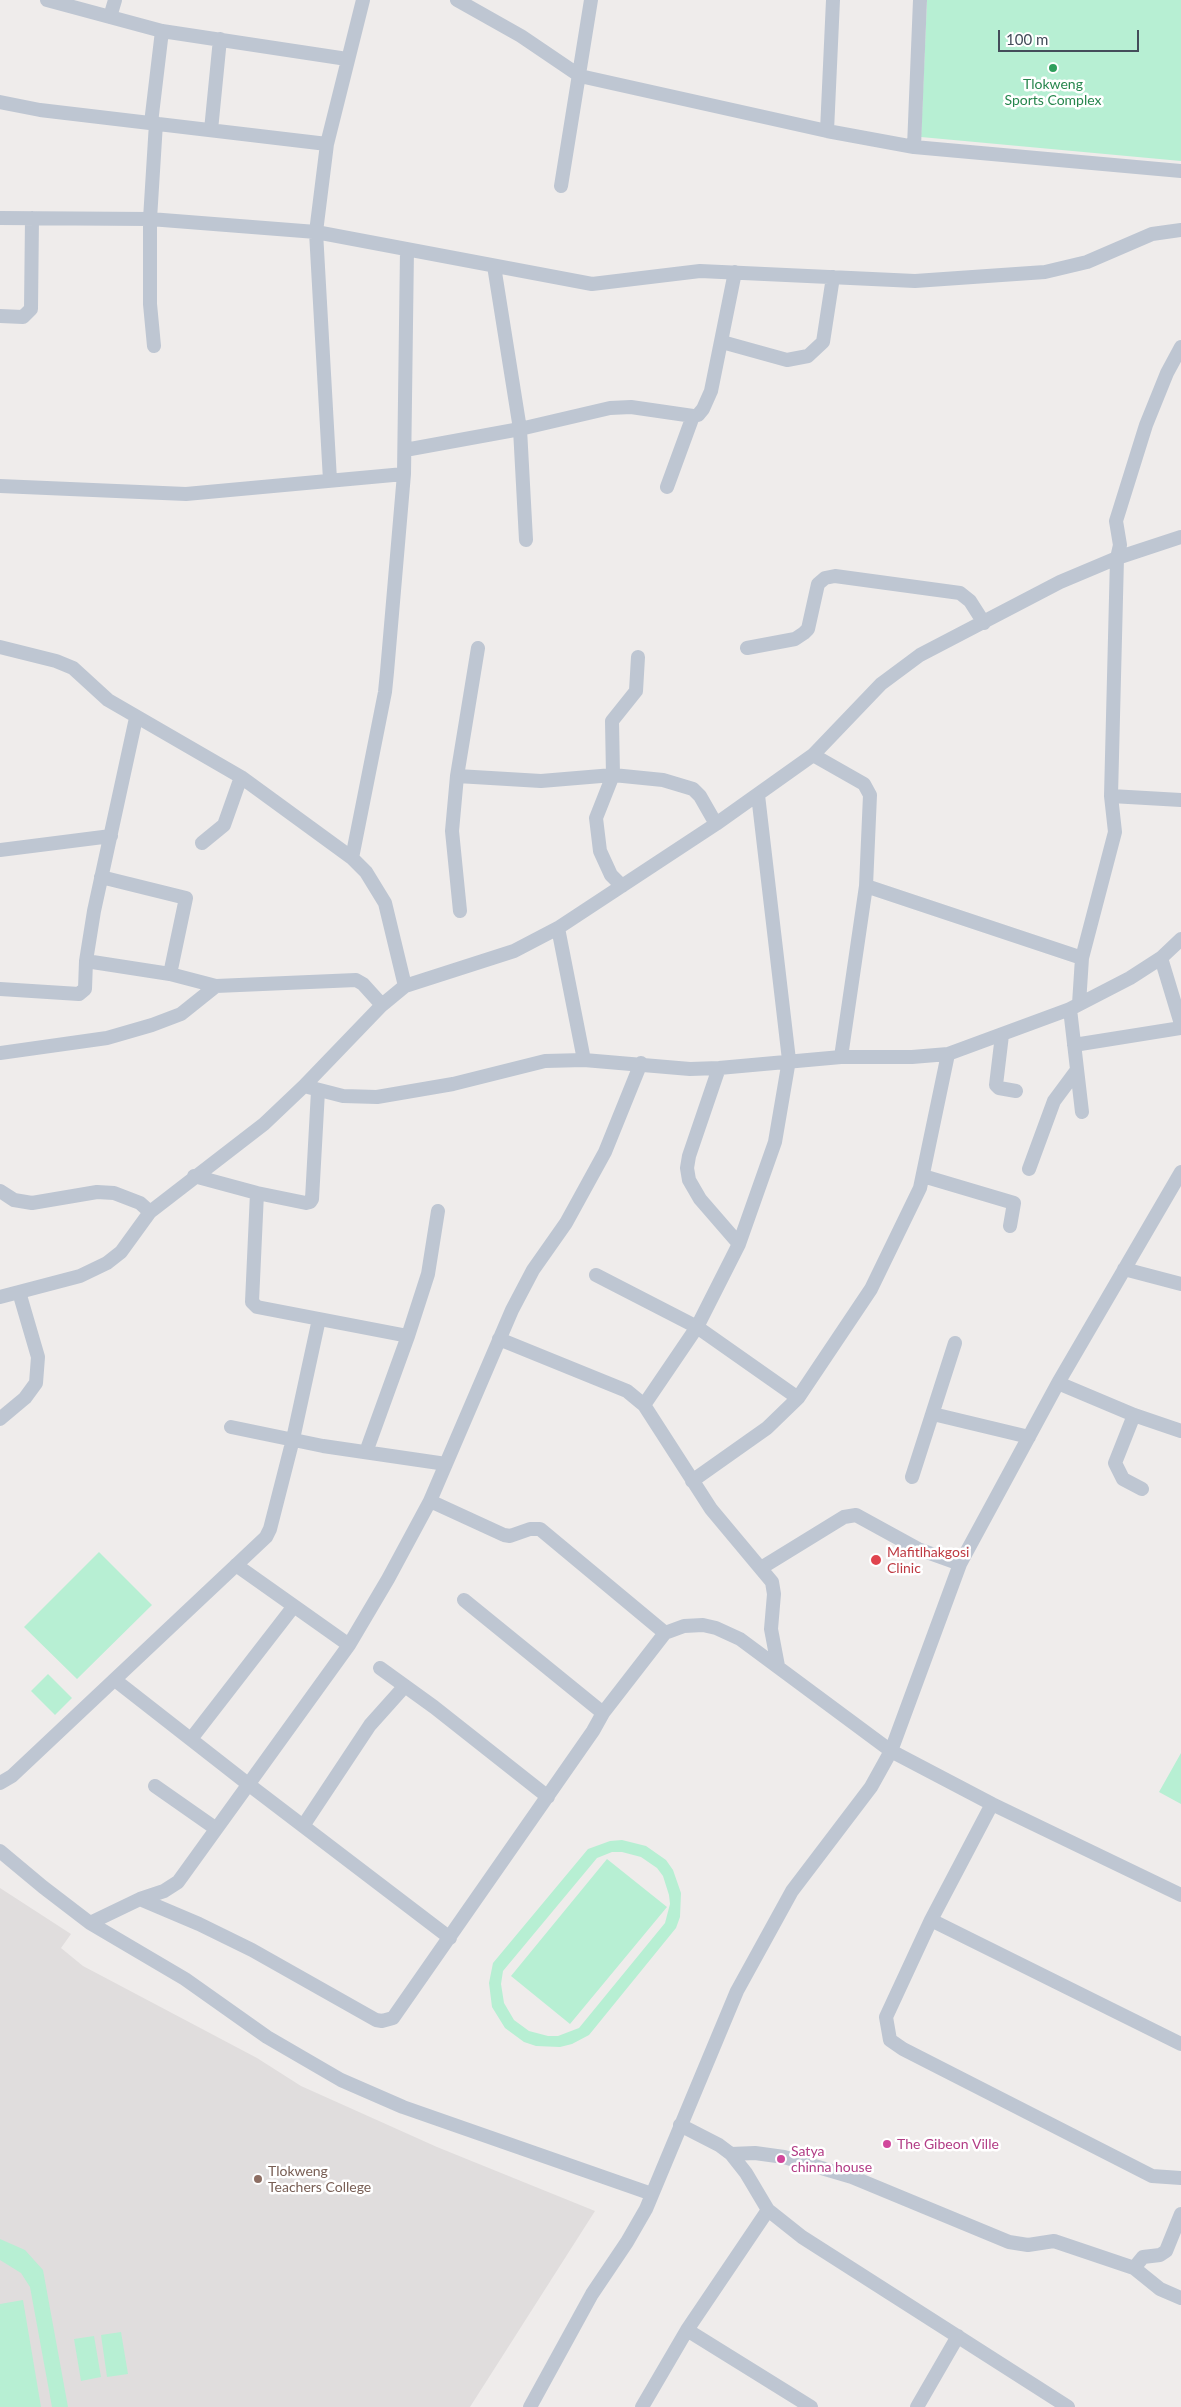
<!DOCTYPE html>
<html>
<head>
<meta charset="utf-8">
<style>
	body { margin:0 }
	#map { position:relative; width:1181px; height:2407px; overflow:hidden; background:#efeceb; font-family:Lato,sans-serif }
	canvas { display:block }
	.scale { position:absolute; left:998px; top:30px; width:141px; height:22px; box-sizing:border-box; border:2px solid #444d5a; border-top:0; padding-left:6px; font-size:15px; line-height:18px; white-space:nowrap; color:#444d5a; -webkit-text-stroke:4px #fff; paint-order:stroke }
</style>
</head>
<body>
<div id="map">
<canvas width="1181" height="2407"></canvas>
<div class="scale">100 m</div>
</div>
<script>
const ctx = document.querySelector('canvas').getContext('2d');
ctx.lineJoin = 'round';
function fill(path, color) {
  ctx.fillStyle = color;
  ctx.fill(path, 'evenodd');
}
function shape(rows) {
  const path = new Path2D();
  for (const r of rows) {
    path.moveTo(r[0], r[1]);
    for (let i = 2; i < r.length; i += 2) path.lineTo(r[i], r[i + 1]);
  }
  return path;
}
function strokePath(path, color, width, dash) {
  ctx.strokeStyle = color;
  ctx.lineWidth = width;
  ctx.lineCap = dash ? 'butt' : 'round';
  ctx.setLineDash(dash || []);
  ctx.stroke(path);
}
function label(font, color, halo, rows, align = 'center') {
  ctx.font = font + ' Lato,sans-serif';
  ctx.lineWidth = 5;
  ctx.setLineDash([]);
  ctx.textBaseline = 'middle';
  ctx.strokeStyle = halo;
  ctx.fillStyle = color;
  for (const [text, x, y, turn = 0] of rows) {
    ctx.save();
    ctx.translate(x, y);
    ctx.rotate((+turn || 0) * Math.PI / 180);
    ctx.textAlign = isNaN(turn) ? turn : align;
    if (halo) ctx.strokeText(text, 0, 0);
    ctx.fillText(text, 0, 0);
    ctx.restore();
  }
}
fill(shape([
	[0,1888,71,1934,61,1948,83,1966,257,2058,301,2086,437,2147,595,2211,470,2407,0,2407]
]), '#e0dddd');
fill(shape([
	[927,0,1181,0,1181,161,921,137],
	[99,1552,152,1605,77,1679,24,1627],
	[48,1674,72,1698,55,1715,31,1691],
	[1181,1753,1181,1804,1159,1792],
	[622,1840,646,1846,666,1860,673,1870,681,1893,680,1917,676,1928,589,2035,572,2044,560,2047,536,2046,524,2042,505,2028,492,2007,489,1983,493,1963,588,1849,610,1841],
	[612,1852,622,1852,641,1857,657,1868,663,1876,669,1895,670,1904,665,1923,579,2028,558,2036,548,2036,529,2031,514,2020,504,2003,501,1984,503,1971,597,1858],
	[607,1859,667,1907,570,2024,511,1976],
	[0,2239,25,2250,43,2270,68,2407,52,2407,30,2287,21,2273,0,2260],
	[23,2300,41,2407,0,2407,0,2304],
	[121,2332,128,2374,107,2377,101,2335],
	[94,2336,101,2377,81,2381,74,2339]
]), '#b7efd3');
strokePath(shape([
	[47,0,162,31,347,59],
	[457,0,521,36,580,76,827,131,914,147,1181,171],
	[110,17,115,0],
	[0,102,40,110,327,144],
	[151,123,162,31],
	[211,130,220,39],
	[827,131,833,0],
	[914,147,920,0],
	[561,186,591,0],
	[0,218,150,219,316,232,592,284,700,271,915,281,1045,272,1087,262,1152,234,1181,230],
	[494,266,520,429,526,540],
	[0,316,23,317,31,309,32,218],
	[722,342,787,360,808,356,823,342,833,277],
	[154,346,150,304,150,219,156,123],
	[405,450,520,429,610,408,631,407,693,416],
	[330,480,316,232,327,144,363,0],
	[0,486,186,494,404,474],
	[667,487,693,416,698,415,703,409,711,391,735,272],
	[0,647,56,661,73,668,108,700,241,777,352,858,366,872,385,903,405,986],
	[747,648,795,639,804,633,808,629,818,584,825,578,835,576,960,593,970,601,984,623],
	[136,718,94,911,86,961,170,974,216,986,356,980,363,984,382,1005],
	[813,755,864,784,870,795,866,886,841,1057],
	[457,776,541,781,613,775,663,780,693,789,700,796,716,824],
	[1111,796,1181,800],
	[202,843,224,825,241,777],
	[0,850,111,836],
	[352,858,385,692,387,672,404,474,407,249],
	[101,877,186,898,170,974],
	[622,886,611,875,600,851,596,818,613,775,612,721,636,691,638,657],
	[866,886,1082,958],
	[460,911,452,831,457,776,478,648],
	[558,928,584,1060],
	[1161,958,1181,1024],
	[0,989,79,994,85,989,86,961],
	[1079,1004,1082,958,1115,832,1111,796,1117,558,1120,545,1116,521,1146,425,1167,373,1181,347],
	[1070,1009,1082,1112],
	[1002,1035,996,1085,999,1088,1016,1091],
	[1074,1045,1181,1028],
	[0,1053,107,1038,152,1025,181,1014,216,986],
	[719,1068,689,1156,687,1168,689,1180,700,1199,739,1244],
	[304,1086,343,1096,377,1097,453,1084,545,1061,584,1060,690,1069,719,1068,841,1057,912,1057,948,1054,1070,1009,1130,978,1161,958,1181,939],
	[1029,1169,1054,1101,1077,1070],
	[194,1176,257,1193,306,1203,310,1202,312,1199,318,1091],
	[923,1176,1014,1203,1010,1226],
	[0,1191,14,1200,32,1203,97,1192,114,1193,140,1203,150,1212],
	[257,1193,252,1302,257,1307,408,1336],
	[1124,1269,1181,1284],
	[596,1275,697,1327,798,1398],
	[0,1297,80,1276,107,1263,121,1252,150,1212,264,1124,304,1086,382,1005,405,986,514,951,558,928,716,824,813,755,881,684,920,655,1060,582,1117,558,1181,537],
	[499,1339,627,1391,644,1405,711,1509,772,1582,774,1594,771,1629,778,1666],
	[1058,1383,1134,1415,1181,1431],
	[644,1405,697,1327,739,1244,775,1142,789,1060,758,795],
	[933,1414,1029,1437],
	[1134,1415,1115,1463,1123,1479,1142,1489],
	[0,1419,25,1398,36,1383,38,1357,19,1292],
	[231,1427,323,1446,446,1464],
	[366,1452,408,1336,428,1274,438,1211],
	[912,1477,955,1343],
	[692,1481,767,1428,798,1398,871,1289,920,1188,948,1054],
	[430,1501,504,1535,510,1536,530,1529,540,1529,665,1633],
	[236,1565,349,1645],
	[761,1568,844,1517,856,1515,918,1549,960,1564],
	[464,1600,603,1713],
	[380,1668,434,1707,548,1797],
	[115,1680,248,1784,450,1938],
	[191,1739,294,1606],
	[0,1783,12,1776,266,1537,270,1529,293,1439,319,1319],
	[155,1786,215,1828],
	[992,1804,931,1920,886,2017,890,2040,903,2049,1152,2176,1181,2178],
	[303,1826,370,1725,404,1687],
	[0,1851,43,1887,90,1923,185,1979,267,2037,341,2080,403,2107,652,2194],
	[140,1899,199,1924,252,1950,376,2020,382,2021,393,2018,593,1731,603,1713,665,1633,684,1626,703,1625,716,1628,740,1639,891,1751,992,1804,1181,1895],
	[931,1920,1181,2044],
	[90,1923,140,1899,164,1891,178,1882,349,1645,388,1579,430,1501,512,1310,533,1270,566,1223,605,1152,641,1063],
	[680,2125,719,2145,731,2154,746,2173,768,2210,802,2237,1068,2407],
	[731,2154,755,2153,784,2157,852,2177,1009,2242,1028,2245,1054,2241,1134,2268,1160,2289,1181,2298],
	[1134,2268,1143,2257,1160,2255,1166,2251,1181,2214],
	[687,2330,811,2407],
	[530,2407,592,2294,627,2242,646,2209,737,1991,792,1891,871,1787,891,1751,960,1564,1058,1383,1181,1172],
	[642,2407,687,2330,768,2210],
	[917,2407,958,2336]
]), '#bec6d2', 14);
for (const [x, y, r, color] of [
	[1053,68,5,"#2e9e5b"],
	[876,1560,6,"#e0444e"],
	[887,2144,5,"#d1479c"],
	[781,2159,5,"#d1479c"],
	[258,2179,5,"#8d6e63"]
]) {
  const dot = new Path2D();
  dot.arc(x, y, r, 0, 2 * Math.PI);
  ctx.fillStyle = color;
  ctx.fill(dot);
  strokePath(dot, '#fff', 2);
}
label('14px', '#27864d', '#fff', [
	["Tlokweng",1053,84],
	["Sports Complex",1053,100]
]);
label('14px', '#be3a42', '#fff', [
	["Mafitlhakgosi",887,1552],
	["Clinic",887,1568]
], 'left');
label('14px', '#b23c85', '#fff', [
	["The Gibeon Ville",897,2144],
	["Satya",791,2151],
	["chinna house",791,2167]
], 'left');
label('14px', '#785e54', '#fff', [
	["Tlokweng",268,2171],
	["Teachers College",268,2187]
], 'left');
</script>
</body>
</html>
